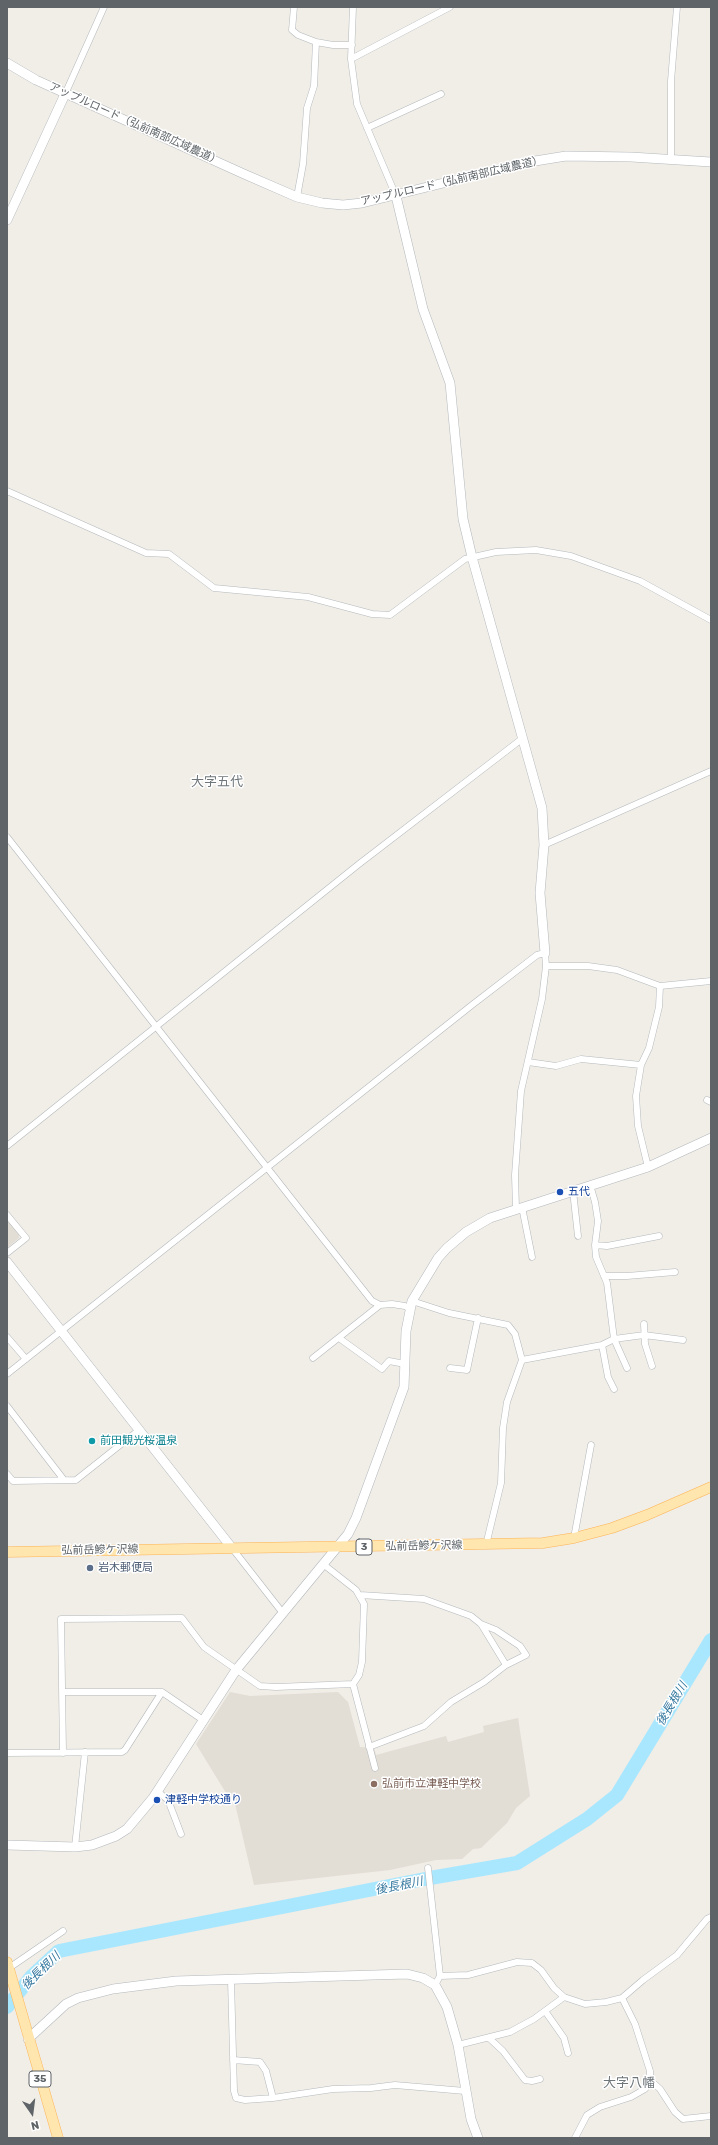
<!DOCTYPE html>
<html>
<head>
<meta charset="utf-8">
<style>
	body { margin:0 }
	#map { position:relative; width:718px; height:2145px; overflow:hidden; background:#f1ede7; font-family:Rubik,sans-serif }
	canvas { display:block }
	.frame { position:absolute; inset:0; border:8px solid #5e6468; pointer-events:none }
	.north { position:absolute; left:12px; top:2093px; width:40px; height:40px; -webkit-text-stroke:3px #fff; paint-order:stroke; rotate:166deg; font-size:11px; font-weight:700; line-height:16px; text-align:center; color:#5e6468 }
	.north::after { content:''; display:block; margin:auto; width:14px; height:18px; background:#5e6468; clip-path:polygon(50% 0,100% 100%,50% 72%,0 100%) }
</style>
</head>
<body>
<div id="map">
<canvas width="718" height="2145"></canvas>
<div class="frame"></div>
<div class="north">N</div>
</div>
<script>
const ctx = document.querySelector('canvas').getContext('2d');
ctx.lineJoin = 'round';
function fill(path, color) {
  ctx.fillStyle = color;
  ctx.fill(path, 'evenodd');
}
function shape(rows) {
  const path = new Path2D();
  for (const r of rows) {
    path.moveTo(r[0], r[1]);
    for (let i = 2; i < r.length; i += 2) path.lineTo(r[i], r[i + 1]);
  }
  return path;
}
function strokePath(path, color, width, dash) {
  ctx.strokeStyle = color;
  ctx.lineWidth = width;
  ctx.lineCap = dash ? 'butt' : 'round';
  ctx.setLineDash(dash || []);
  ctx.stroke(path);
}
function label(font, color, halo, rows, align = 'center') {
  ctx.font = font + ' Rubik,"Noto Sans JP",sans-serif';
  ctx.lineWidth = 3;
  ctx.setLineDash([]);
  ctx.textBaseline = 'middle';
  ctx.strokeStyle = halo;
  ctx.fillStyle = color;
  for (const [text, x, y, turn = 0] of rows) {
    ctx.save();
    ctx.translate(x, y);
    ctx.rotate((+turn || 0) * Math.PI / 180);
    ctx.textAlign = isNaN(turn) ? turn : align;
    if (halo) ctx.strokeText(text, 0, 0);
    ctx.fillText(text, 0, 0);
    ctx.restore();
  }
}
fill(shape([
	[7,1219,19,1233,19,1238,7,1248],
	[230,1692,250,1696,338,1692,348,1702,360,1747,374,1748,376,1755,446,1736,448,1742,484,1732,483,1726,518,1718,530,1796,516,1808,507,1823,481,1848,473,1849,462,1859,436,1860,390,1870,254,1885,233,1795,226,1793,196,1744]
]), '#e2ddd5');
strokePath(shape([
	[7,2007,31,1977,59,1951,430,1878,517,1863,587,1819,617,1795,711,1640]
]), '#a9e7ff', 14);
const street = shape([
	[294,7,292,30,298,35,316,42,314,86,307,108,303,164,297,197],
	[353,7,351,59,357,104,396,196],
	[316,42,333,45,352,45],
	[351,59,450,7],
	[66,92,104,7],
	[367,128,441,94],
	[671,160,671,81,677,7],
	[7,491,146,553,169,554,214,588,308,597,372,614,390,615,465,559,496,552,536,550,571,556,640,581,711,620],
	[7,837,372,1301,380,1305,392,1304,405,1306,410,1309],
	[544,845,711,771],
	[546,966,588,966,617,970,660,986,711,981],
	[528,1062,556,1066,581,1059,641,1065],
	[707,1100,711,1102],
	[7,1146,359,864,523,738],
	[648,1167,638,1126,636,1096,641,1065,649,1048,659,1007,660,986],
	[573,1191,578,1236],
	[522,1207,532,1257],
	[7,1215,26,1238,7,1253],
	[595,1245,607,1246,659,1236],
	[604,1276,627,1276,675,1272],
	[412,1301,449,1313,508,1325,515,1334,522,1360,507,1402,503,1428,501,1483,486,1545],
	[644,1324,645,1344,652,1366],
	[7,1337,26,1359],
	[339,1338,382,1369,389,1361,405,1364],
	[602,1345,608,1377,614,1389],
	[313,1358,380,1305],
	[522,1360,602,1345,614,1339,607,1283,596,1257,595,1245,598,1221,595,1202,590,1185],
	[450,1368,467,1370,478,1318],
	[627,1368,614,1339,644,1335,683,1340],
	[7,1374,472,1005,537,955,545,953,546,966,542,999,521,1091,515,1175,516,1209],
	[7,1406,64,1480],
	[7,1474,13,1481,76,1480,139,1430],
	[574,1538,591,1445],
	[232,1548,282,1612],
	[323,1564,356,1590,364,1604,362,1662,359,1675,353,1684,375,1768],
	[360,1595,424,1599,471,1616,481,1624,506,1665,484,1682,451,1702,424,1726,369,1747],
	[481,1624,496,1630,520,1646,526,1655,506,1665],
	[63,1692,162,1692,203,1720],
	[7,1753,122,1752,125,1750,162,1692],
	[63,1753,61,1619,182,1618,204,1647,260,1686,276,1687,353,1684],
	[157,1791,168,1800,181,1834],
	[75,1847,85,1752],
	[428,1868,440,1976,435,1985],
	[9,1968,63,1931],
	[440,1976,468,1975,517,1962,532,1963,541,1970,554,1988,564,1997,585,2004,606,2002,622,1998,643,1980,677,1955,707,1919,711,1917],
	[231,1980,234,2091,236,2098,245,2100,273,2098,333,2089,371,2088,395,2085,465,2091],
	[545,2011,564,2038,568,2053],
	[489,2038,503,2051,525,2080,532,2081,540,2079],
	[458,2045,510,2032,534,2019,564,1997],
	[233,2060,260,2062,266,2071,273,2098],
	[650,2080,660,2089,675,2112,683,2119,711,2116],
	[575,2138,587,2115,600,2107,631,2097,645,2089,650,2080,650,2071,635,2024,622,1998]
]);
const secondary = shape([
	[7,63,36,80,244,174,297,197,322,203,343,205,362,203,529,162,566,156,631,157,711,162],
	[396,196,423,309,450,383,463,519,472,557,542,808,544,845,540,893,545,953],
	[7,220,66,92],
	[7,1262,232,1548],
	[7,1845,75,1847,92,1845,116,1836,127,1829,153,1798,236,1670,348,1534,356,1518,404,1387,406,1331,412,1301,438,1258,447,1248,466,1232,490,1218,648,1167,711,1138],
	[28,2039,66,2004,78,1998,113,1989,176,1981,407,1974,423,1978,435,1985,447,2007,458,2045,471,2119,478,2138]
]);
const primary = shape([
	[7,1552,543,1543,574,1538,612,1528,647,1515,711,1487],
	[7,1962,58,2138]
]);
strokePath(street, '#b4b9bc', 7);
strokePath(secondary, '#b3b8bc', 10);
strokePath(primary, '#fdb454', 11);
strokePath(street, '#fff', 6);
strokePath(secondary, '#fff', 9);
strokePath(primary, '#ffe5ae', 10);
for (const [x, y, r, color] of [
	[560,1192,4,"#1a4fb4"],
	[92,1441,4,"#0f9aa8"],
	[90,1568,4,"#5c6f8a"],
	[374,1784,4,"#8d6e63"],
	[157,1800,4,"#1a4fb4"]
]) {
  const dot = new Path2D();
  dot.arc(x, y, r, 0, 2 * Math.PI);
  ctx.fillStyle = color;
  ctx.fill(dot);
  strokePath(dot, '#fff', 1.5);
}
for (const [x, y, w] of [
	[364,1547,16],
	[40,2079,22]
]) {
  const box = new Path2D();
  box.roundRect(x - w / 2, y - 8, w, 16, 3);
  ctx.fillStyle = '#fff';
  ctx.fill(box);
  strokePath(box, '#5e6468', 1);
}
label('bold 10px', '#5e6468', null, [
	["3",364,1547],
	["35",40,2079]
]);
label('11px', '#5e6468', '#fff', [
	["アップルロード（弘前南部広域農道）",135,124,24],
	["アップルロード（弘前南部広域農道）",452,181,-13],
	["弘前岳鰺ケ沢線",424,1546,-1],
	["弘前岳鰺ケ沢線",100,1550,-1]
]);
label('11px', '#164399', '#fff', [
	["五代",568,1192],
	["津軽中学校通り",165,1800]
], 'left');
label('11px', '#0d838f', '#fff', [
	["前田観光桜温泉",100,1441]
], 'left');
label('11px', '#4e5e75', '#fff', [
	["岩木郵便局",98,1568]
], 'left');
label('11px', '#785e54', '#fff', [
	["弘前市立津軽中学校",382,1784]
], 'left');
label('italic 12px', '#34789f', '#fff', [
	["後長根川",672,1704,-59],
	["後長根川",399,1886,-11],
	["後長根川",41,1971,-44]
]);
label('13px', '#6f767a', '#fff', [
	["大字五代",217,782],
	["大字八幡",629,2083]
]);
</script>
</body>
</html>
